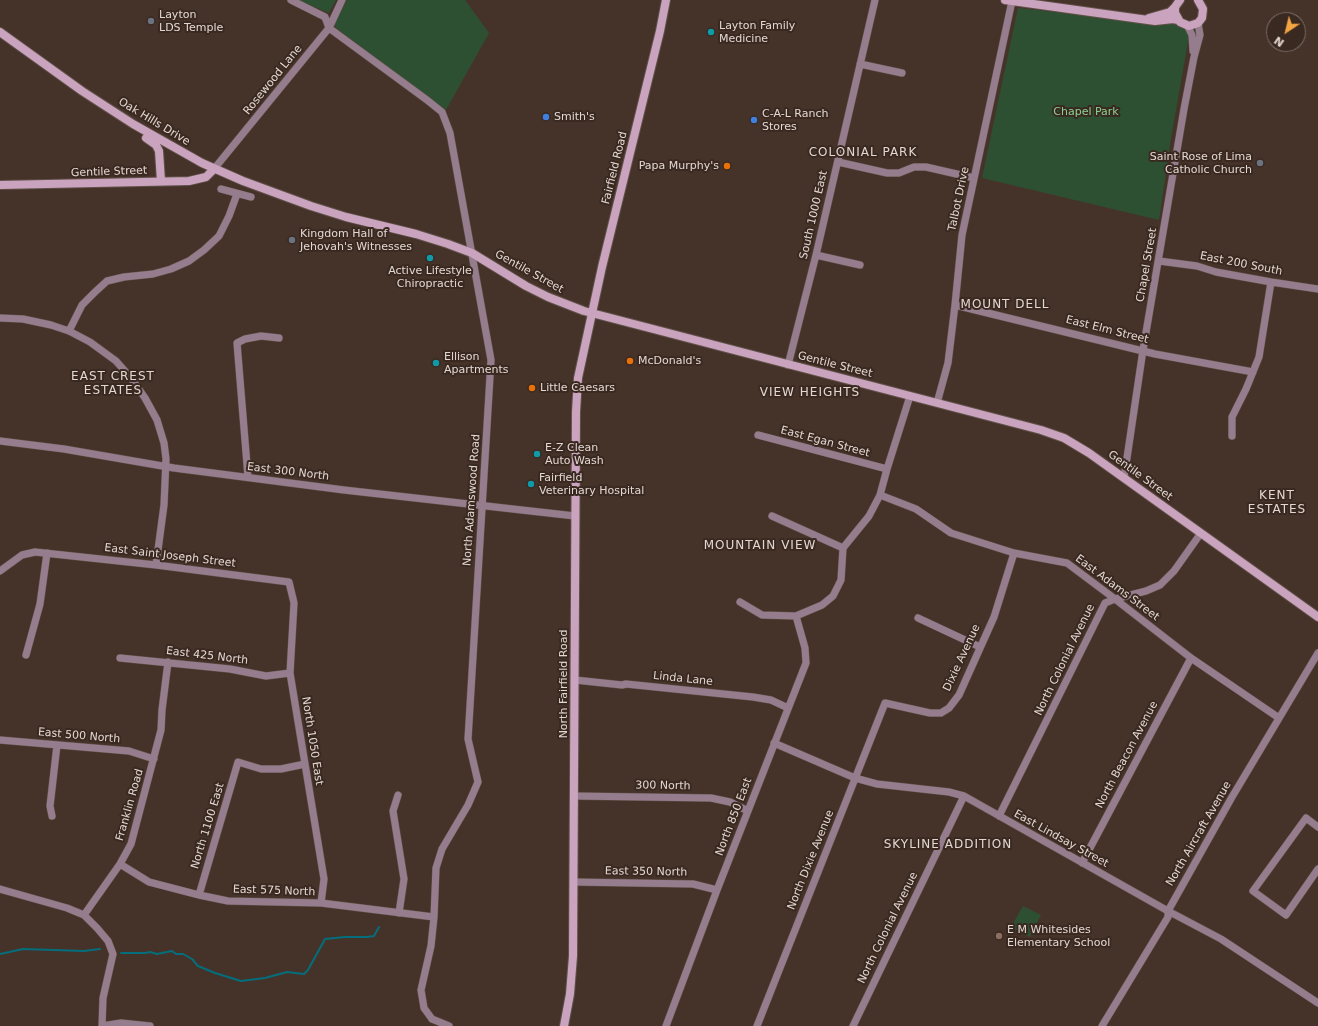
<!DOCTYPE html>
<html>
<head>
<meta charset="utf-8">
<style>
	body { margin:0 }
	#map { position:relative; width:1318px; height:1026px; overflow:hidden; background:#45332a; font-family:"DejaVu Sans",sans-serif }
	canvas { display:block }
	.north { position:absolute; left:1266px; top:12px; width:40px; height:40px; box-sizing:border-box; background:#3a2920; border:1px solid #7e6f67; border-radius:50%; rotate:215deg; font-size:11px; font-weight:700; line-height:16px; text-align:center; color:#e3d7d2 }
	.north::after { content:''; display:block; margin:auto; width:14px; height:18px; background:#f3a443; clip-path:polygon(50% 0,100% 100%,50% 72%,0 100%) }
</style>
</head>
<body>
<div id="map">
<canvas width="1318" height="1026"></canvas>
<div class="north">N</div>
</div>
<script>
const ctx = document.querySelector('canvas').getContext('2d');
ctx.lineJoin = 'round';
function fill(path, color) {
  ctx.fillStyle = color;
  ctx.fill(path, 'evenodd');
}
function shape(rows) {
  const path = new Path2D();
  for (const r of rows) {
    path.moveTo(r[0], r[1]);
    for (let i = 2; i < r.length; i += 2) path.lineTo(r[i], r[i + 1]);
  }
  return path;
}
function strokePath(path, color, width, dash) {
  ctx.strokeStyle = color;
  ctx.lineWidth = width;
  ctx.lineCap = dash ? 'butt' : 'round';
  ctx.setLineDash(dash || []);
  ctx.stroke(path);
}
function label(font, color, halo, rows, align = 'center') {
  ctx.font = font + ' "DejaVu Sans",sans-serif';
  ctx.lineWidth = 4;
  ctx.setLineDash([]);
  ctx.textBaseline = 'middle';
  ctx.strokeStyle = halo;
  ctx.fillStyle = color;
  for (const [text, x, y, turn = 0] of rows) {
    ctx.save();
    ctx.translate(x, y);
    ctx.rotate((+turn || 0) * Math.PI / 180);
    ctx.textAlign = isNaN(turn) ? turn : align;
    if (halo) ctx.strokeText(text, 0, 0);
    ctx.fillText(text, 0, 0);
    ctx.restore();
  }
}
fill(shape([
	[298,0,336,0,329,13],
	[347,0,465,0,489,33,446,110,336,28,334,24],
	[1018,8,1154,23,1172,20,1183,25,1189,36,1171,138,1159,220,982,178],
	[1023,906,1041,915,1030,937,1011,927]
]), '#2e5032');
strokePath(shape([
	[121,953,145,953,150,952,157,954,172,951,176,954,183,954,192,959,198,966,215,973,241,981,265,978,287,972,304,974,308,970,325,939,345,937,367,937,374,936,379,927],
	[0,954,23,949,84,951,100,949]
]), '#046e7c', 2);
const street = shape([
	[291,0,325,17,329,28,427,100,442,112,450,133,491,360,468,739,478,782,468,805,442,849,436,868,434,917,431,946,421,990,424,1008,432,1019],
	[1187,25,1192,35,1193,51],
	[860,64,902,73],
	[838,162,887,173,899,173,914,167,926,167,974,178],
	[214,169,329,28,342,0],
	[221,189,251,197],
	[816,255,860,265],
	[1159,261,1197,266,1216,272,1271,282,1318,289],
	[955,305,1155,354,1253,372],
	[0,318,23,319,51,325,69,331,90,342,116,361,131,378,145,398,157,420,164,443,166,459,164,505,156,565],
	[69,331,82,305,95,292,107,281,124,277,153,274,171,269,189,261,204,250,219,236,229,216,237,194],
	[788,365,816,255,875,0],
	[937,403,948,363,955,305,962,235,1012,1],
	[758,435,887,469],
	[1232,436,1232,417,1246,389,1259,357,1271,282],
	[0,441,64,449,174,468,344,490,575,516],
	[248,477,237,343,245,339,261,336,279,338],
	[1124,478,1143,350,1184,109,1194,57,1200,35,1198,23],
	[880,495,916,509,951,533,1014,553,1067,563,1115,599,1191,658,1279,718],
	[772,516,843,548],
	[0,571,22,555,35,552,156,565,289,582,294,603,290,673,324,879,321,903],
	[740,602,762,615,796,616,822,605,833,596,841,580,843,548,869,516,880,495,887,469,910,396],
	[918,618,980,647],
	[26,655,40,604,47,553],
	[120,658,230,669,266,676,290,673],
	[575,680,622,685,626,684,753,697,771,700,788,708],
	[0,740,129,751,154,759],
	[774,743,855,778,877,784,949,792,964,796,1168,911,1221,939,1318,1003],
	[398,795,393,811,404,879,399,913],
	[574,796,711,798,730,802,748,811],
	[52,816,50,806,57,745],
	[999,816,1105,603,1115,599,1146,591,1160,585,1174,571,1201,533],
	[1318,827,1306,818,1253,891,1286,915,1318,869],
	[1082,863,1191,658],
	[120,864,149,882,199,895,228,901,321,903,434,917],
	[574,882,693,884,717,890],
	[0,889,67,908,84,915,97,928,108,941,113,954,103,998,102,1026],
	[199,895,238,762,261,769,281,769,305,764],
	[84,915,120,864,131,844,161,730,162,710,168,662],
	[432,1019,449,1026],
	[102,1026,121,1023,150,1026],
	[666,1026,717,890,806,663,805,648,796,616],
	[757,1026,885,703,930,713,941,713,949,708,959,695,994,617,1014,553],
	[853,1026,964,796],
	[1102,1026,1168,917,1168,911,1232,797,1318,653]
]);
const secondary = shape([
	[1005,0,1155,21,1173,19,1178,20],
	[1180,0,1175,7,1175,13,1180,22,1189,26,1198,23,1202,18,1203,9,1198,0],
	[1149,18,1170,12,1175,7],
	[0,32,82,91,133,124,202,163,243,181,311,206,346,217,416,234,448,244,472,253,526,286,548,297,584,311,1041,430,1064,438,1089,453,1318,617],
	[146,138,156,145,159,151,161,181],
	[0,185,189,181,206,177,214,169],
	[564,1026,570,994,573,956,576,412,578,378,602,267,660,31,666,0]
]);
strokePath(street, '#615148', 8);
strokePath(secondary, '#615148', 10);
strokePath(street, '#957d8e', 7);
strokePath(secondary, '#caa4bf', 8);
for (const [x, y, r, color] of [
	[151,21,4,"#6b7280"],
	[711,32,4,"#0f9aa8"],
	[546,117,4,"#3f7fe0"],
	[754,120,4,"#3f7fe0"],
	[1260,163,4,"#6b7280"],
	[727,166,4,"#e8710a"],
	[292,240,4,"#6b7280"],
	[430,258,4,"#0f9aa8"],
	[630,361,4,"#e8710a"],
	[436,363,4,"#0f9aa8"],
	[532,388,4,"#e8710a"],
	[537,454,4,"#0f9aa8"],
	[531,484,4,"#0f9aa8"],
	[999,936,4,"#8d6e63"]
]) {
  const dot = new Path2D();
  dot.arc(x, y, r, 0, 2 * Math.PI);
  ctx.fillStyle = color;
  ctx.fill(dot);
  strokePath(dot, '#3a2920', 1.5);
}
label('11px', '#e3d7d2', '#3a2920', [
	["Layton",159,15],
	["LDS Temple",159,28],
	["Layton Family",719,26],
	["Medicine",719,39],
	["C-A-L Ranch",762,114],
	["Stores",762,127],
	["Smith's",554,117],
	["Saint Rose of Lima",1252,157,"right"],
	["Catholic Church",1252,170,"right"],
	["Papa Murphy's",719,166,"right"],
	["Kingdom Hall of",300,234],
	["Jehovah's Witnesses",300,247],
	["Active Lifestyle",430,271,"center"],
	["Chiropractic",430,284,"center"],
	["Ellison",444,357],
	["Apartments",444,370],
	["McDonald's",638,361],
	["Little Caesars",540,388],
	["E-Z Clean",545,448],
	["Auto Wash",545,461],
	["Fairfield",539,478],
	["Veterinary Hospital",539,491],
	["E M Whitesides",1007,930],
	["Elementary School",1007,943]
], 'left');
label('11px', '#e3d7d2', '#3a2920', [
	["Rosewood Lane",273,80,-51],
	["Oak Hills Drive",154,122,31],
	["Fairfield Road",615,168,-76],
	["Gentile Street",109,172,-2],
	["Talbot Drive",959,199,-78],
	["South 1000 East",814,215,-77],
	["East 200 South",1241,264,11],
	["Chapel Street",1147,265,-80],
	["Gentile Street",529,272,29],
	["East Elm Street",1107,330,14],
	["Gentile Street",835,365,14],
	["East Egan Street",825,442,15],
	["East 300 North",288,472,7],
	["Gentile Street",1140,476,36],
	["North Adamswood Road",472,500,-86],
	["East Saint Joseph Street",170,556,7],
	["East Adams Street",1117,588,37],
	["East 425 North",207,656,7],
	["Dixie Avenue",962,658,-65],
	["North Colonial Avenue",1065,660,-64],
	["Linda Lane",683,679,6],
	["North Fairfield Road",564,684,-90],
	["East 500 North",79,736,5],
	["North 1050 East",312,741,81],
	["North Beacon Avenue",1127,755,-62],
	["300 North",663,786,1],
	["Franklin Road",130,805,-74],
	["North 850 East",734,817,-69],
	["North 1100 East",208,826,-73],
	["North Aircraft Avenue",1199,834,-60],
	["East Lindsay Street",1061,839,29],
	["North Dixie Avenue",811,860,-68],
	["East 350 North",646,872,1],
	["East 575 North",274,891,2],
	["North Colonial Avenue",888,928,-64]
]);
label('11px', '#8bd292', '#3a2920', [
	["Chapel Park",1086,112]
]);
ctx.letterSpacing = '1px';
label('12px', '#e3d7d2', '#3a2920', [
	["COLONIAL PARK",863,153],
	["MOUNT DELL",1005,305],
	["EAST CREST",113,377],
	["ESTATES",113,391],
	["VIEW HEIGHTS",810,393],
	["KENT",1277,496],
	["ESTATES",1277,510],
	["MOUNTAIN VIEW",760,546],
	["SKYLINE ADDITION",948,845]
]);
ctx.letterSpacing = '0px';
</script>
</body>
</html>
